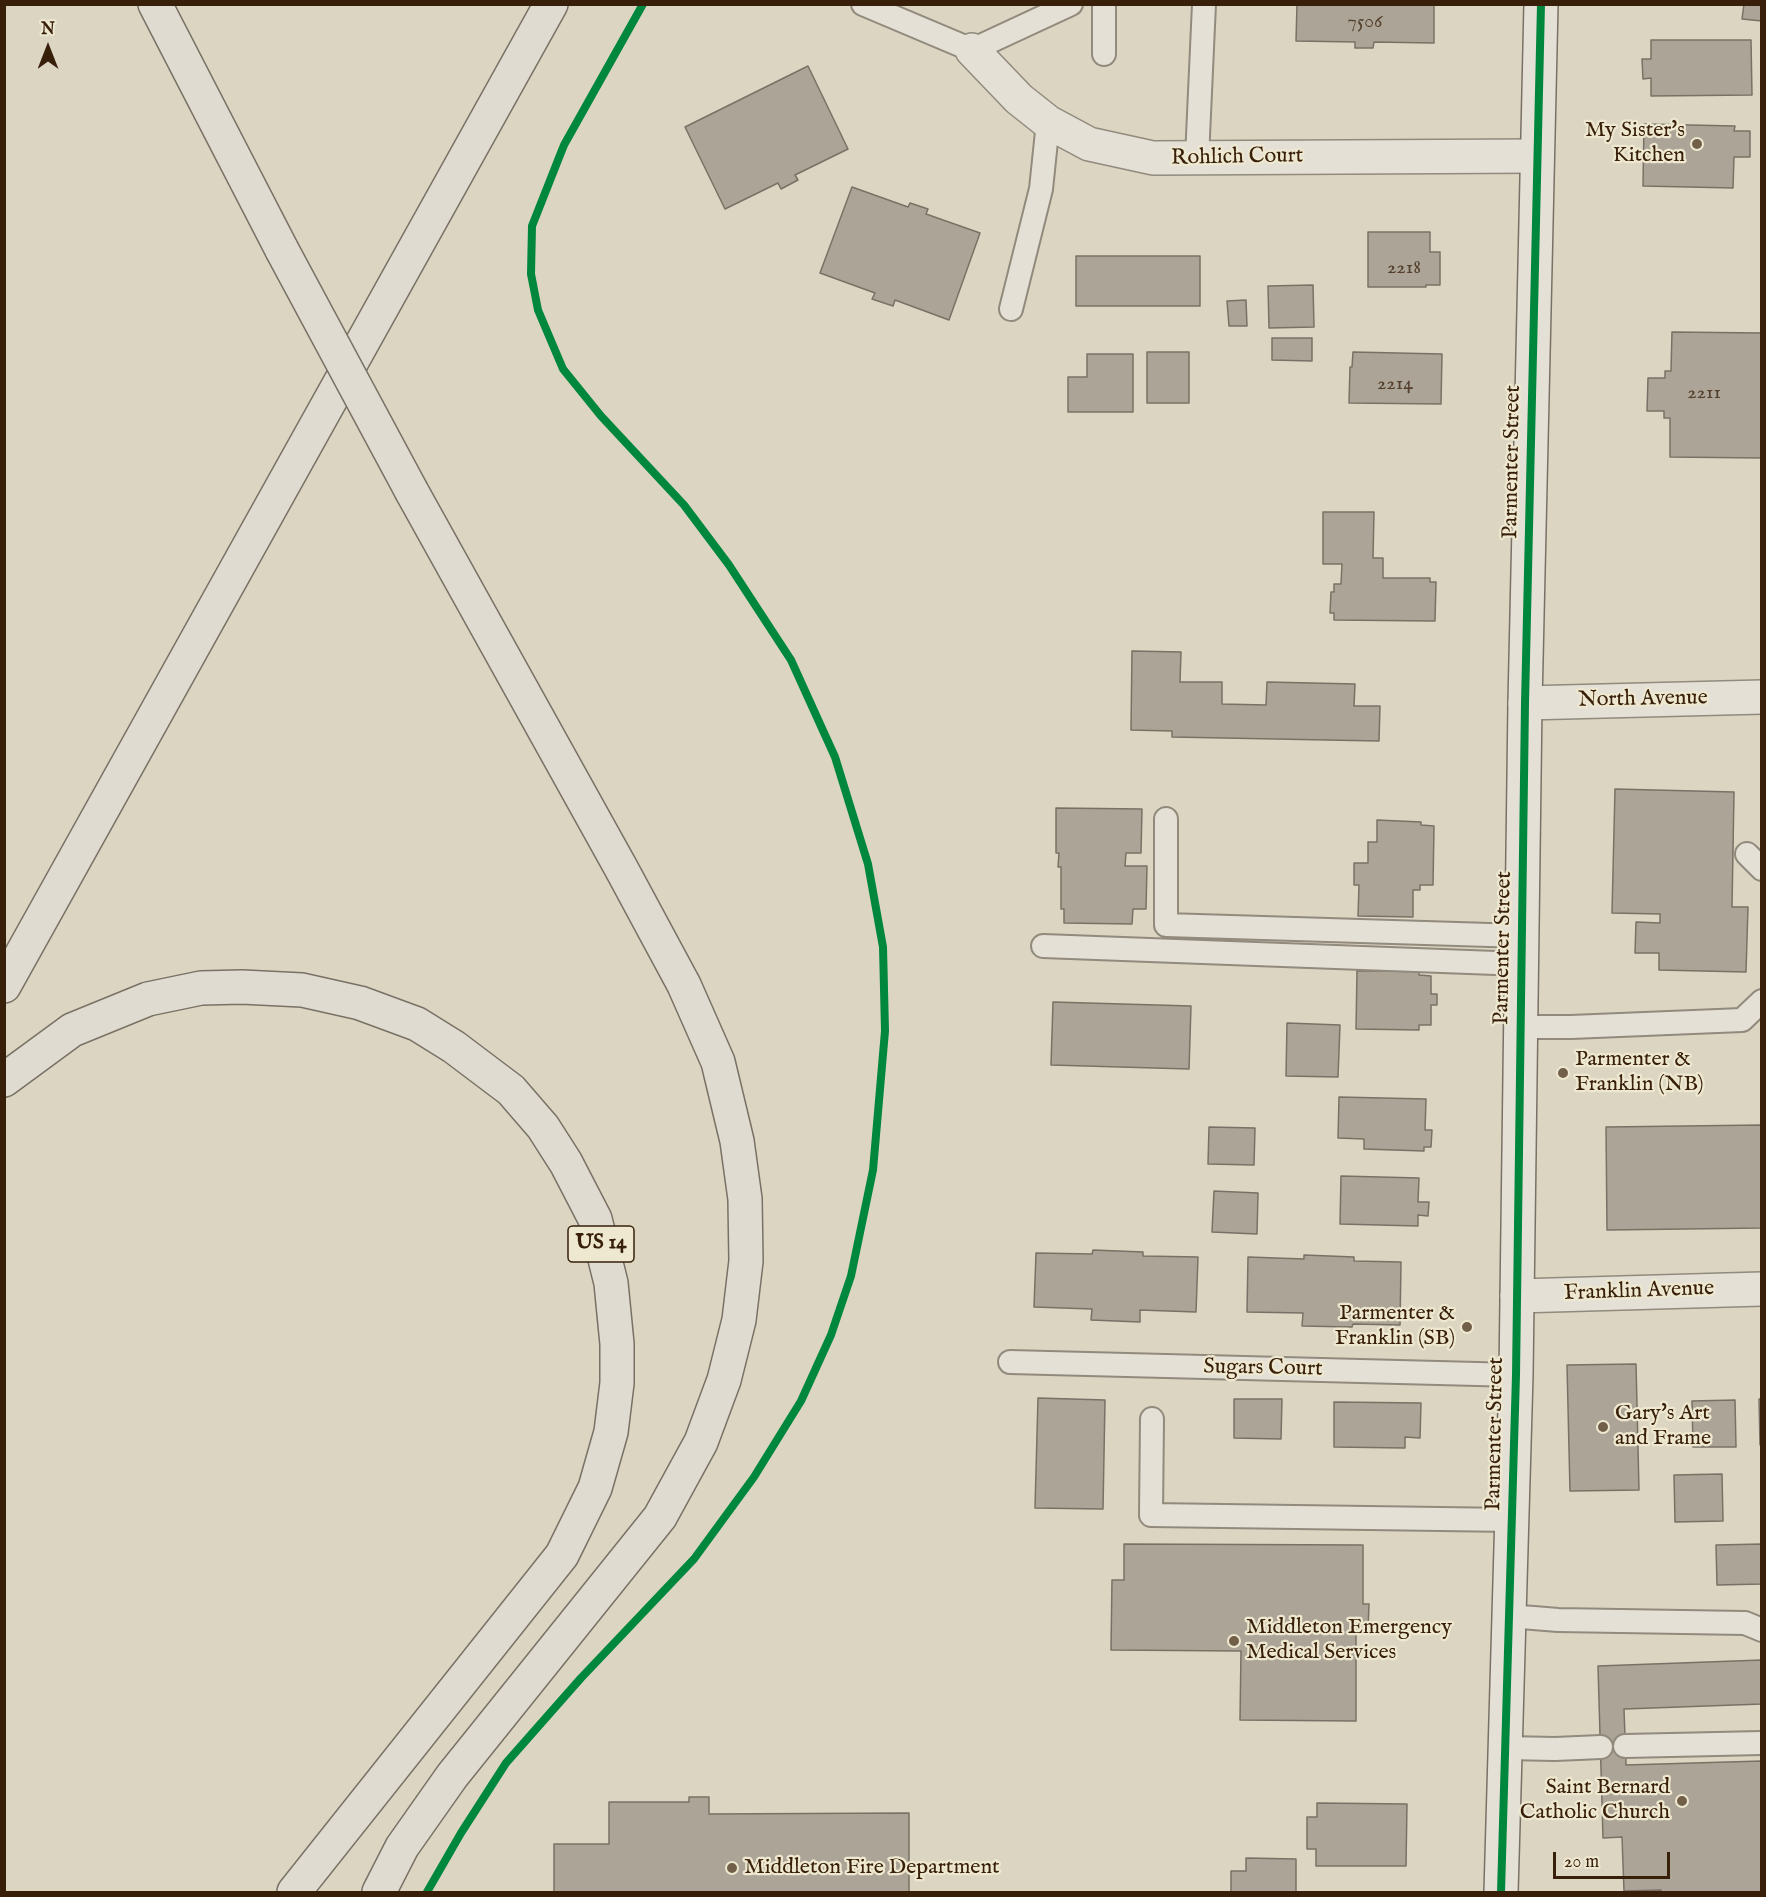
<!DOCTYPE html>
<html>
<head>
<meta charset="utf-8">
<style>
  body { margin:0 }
  #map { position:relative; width:1766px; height:1897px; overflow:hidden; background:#dcd5c2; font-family:"IM FELL English",serif }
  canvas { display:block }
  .frame { position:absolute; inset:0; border:6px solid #371f0a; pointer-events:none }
  .north { position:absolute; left:18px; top:18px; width:60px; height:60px; -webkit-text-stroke:4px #efe8d0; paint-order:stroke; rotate:0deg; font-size:16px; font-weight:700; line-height:24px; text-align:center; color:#371f0a }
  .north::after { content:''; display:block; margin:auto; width:21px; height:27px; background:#371f0a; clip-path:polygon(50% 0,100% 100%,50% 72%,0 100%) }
  .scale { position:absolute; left:1553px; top:1852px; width:117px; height:27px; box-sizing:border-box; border:3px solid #371f0a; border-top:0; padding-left:8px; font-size:18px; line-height:21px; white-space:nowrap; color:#371f0a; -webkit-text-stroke:4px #efe8d0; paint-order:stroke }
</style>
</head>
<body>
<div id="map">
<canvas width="1766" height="1897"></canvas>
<div class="frame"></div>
<div class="north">N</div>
<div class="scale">20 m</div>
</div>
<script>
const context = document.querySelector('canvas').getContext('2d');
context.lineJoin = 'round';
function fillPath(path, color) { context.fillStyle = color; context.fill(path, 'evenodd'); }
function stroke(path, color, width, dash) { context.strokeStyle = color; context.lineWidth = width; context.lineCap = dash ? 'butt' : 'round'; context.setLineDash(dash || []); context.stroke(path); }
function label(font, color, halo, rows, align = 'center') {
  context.font = font + ' "IM FELL English",serif'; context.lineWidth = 4.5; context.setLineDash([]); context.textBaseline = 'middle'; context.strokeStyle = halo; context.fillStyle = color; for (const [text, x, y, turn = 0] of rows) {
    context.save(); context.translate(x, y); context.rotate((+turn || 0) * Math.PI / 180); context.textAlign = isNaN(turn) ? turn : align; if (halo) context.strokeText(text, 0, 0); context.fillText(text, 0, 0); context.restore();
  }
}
const building = new Path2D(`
  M1297,4h137v39l-60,-1 -1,6h-18v-6l-59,-1z
  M1744,4h18v17l-20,-2z
  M1651,40h100l1,55 -101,1v-18l-8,1 -1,-20h9z
  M808,66l40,83 -53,26 3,5 -17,9 -3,-6 -53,26 -40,-82z
  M1644,124l91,2 -1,5h16v26h-16l-1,31 -90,-2z
  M852,187l56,20 2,-4 18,6 -2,5 54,19 -31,87 -54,-20 -2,6 -21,-7 3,-6 -55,-20z
  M1368,232h62v20h10v33h-14v2h-58z
  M1076,256h124v50h-124z
  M1313,285l1,42 -45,1 -1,-42z
  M1246,300l1,26h-18l-2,-25z
  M1672,332l90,1v125l-92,-1v-39h-6v-7h-17l1,-33h17v-7h6z
  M1272,338h40v23l-40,-1z
  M1147,352h42v51h-42z
  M1353,352l89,2 -1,50 -92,-1 1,-36h2z
  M1087,354h46v58h-65v-35h19z
  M1323,512h51l-1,46h10v20h47v4h6l-1,39 -101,-1v-7h-4l1,-21h3v-8h7l1,-20h-19z
  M1132,651l49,1 -1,30h42v22l44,1 1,-23 88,2 -1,22h26l-1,35 -207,-4v-6l-41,-1z
  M1615,789l119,3 -2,115h16l-2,65 -87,-2v-17h-24l1,-31 24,1v-9l-48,-1z
  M1056,808l86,1 -1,44h-15l-1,13h22l-1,43h-13l-1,15 -68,-1v-14h-3v-42h-3l1,-14h-3z
  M1377,820l44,2v3l13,1 -1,59h-13v5h-7v27l-55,-1 1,-31h-5v-22h14v-21h9z
  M1357,971h62v4l12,1v18h6v11h-6v20h-12v5l-63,-1z
  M1053,1002l138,4 -2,63 -138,-4z
  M1287,1023l53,2 -2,52 -52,-1z
  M1339,1097l87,2 -1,31h7l-1,17h-7v4l-60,-2v-10l-26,-1z
  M1762,1125v103l-155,2 -1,-103z
  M1209,1127l46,1 -1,37 -46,-1z
  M1341,1176l78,2 -1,24h11l-1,14 -10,-1v11l-78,-2z
  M1214,1191l44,2 -1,41 -45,-2z
  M1093,1250l50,2v4l55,1 -2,55 -56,-2v12l-49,-2 1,-11 -58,-2 2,-54 56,1z
  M1304,1255l50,2v4l47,1 -1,63 -47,-1 -1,3 -50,-1 1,-13 -56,-1 1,-55 56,2z
  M1636,1364l3,126 -69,1 -3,-126z
  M1038,1398l67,2 -2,109 -68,-1z
  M1234,1399h48l-1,40 -47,-1z
  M1759,1399h3v46h-2z
  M1735,1400l1,47h-43l-1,-46z
  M1334,1402l87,1 -1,35 -15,-1v11l-71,-1z
  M1722,1474l1,47 -48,1 -1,-47z
  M1124,1544l239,1v59h6l-1,27h-12v90l-116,-1 1,-69 -130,-1 1,-70h12z
  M1762,1544v40l-45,1 -1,-40z
  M1762,1660v44l-138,5 2,56 136,-4v131h-101v-2l-37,1 -2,-54 -19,1 -5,-172z
  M689,1797h20v17l200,-1v79h-355v-48h55v-42h80z
  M1317,1803l90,1 -1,62h-90v-17h-9v-32h10z
  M1246,1858l50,1v33h-65v-21h15z`);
fillPath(building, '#aca597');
stroke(building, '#797165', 1.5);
const lane = new Path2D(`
  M863,4l109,46 99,-46
  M1104,54v-50
  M1197,158l7,-154
  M1011,309l30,-120 7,-67
  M1166,819v106l356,11
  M1747,854l15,15
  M1043,946l479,18
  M1521,1027h50l171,-7 20,-19
  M1010,1362l506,13
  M1152,1419l-1,96 361,5
  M1509,1616l49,4 187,3 17,7
  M1625,1746l137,-3
  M1506,1748l49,1 46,-2`);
const street = new Path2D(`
  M972,50l47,49 29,23 41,22 64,14 384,-2
  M1525,703l237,-6
  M1517,1296l245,-7`);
const secondary = new Path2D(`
  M1501,1892l15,-517 9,-672 16,-699`);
const highway = new Path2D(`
  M155,4l127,246
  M4,986l547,-982
  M4,1080l68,-50 76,-31 53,-11 41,-1 60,3 58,13 57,21 37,23 57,43 32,37 23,36 29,56 16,64 6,61v39l-6,49 -16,56 -33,67 -268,337
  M379,1892l23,-45 50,-71 208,-259 41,-75 23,-62 15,-60 7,-59 -1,-62 -8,-58 -19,-79 -34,-77 -63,-117 -209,-376`);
stroke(lane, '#918a7d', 26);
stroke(street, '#918a7d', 36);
stroke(secondary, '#797165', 36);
stroke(highway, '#797165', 36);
stroke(lane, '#e4e0d6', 22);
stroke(street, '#e4e0d6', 33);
stroke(secondary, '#e4e0d6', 33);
stroke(highway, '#dfdbd0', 33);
const highwayBridge = new Path2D(`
  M282,250l130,242`);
stroke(highwayBridge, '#797165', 36, []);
stroke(highwayBridge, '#dfdbd0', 33);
stroke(new Path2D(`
  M427,1892l34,-59 45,-70 75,-85 113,-119 60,-82 47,-76 30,-66 20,-59 22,-106 12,-139 -2,-84 -15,-83 -33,-107 -44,-97 -62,-95 -45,-60 -83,-89 -38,-47 -25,-59 -7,-36 1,-48 32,-81 79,-141
  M1501,1892l15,-517 9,-672 16,-699`), '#00873e', 8);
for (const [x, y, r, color] of [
  [1697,144,6,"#715f4a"],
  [1563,1073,6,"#715f4a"],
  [1467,1327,6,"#715f4a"],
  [1603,1427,6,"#715f4a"],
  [1234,1641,6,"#715f4a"],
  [1682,1801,6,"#715f4a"],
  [732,1868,6,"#715f4a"]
]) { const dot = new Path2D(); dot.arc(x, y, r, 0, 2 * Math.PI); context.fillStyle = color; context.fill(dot); stroke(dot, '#efe8d0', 2); }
label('20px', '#54402d', null, [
  ["7506",1365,23],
  ["2218",1404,269],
  ["2214",1395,385],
  ["2211",1704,394]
]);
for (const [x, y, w] of [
  [601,1244,66]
]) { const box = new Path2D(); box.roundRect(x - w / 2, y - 18, w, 36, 4.5); context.fillStyle = '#efe8d0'; context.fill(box); stroke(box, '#371f0a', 1.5); }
label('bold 21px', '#371f0a', null, [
  ["US 14",601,1244]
]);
label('22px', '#371f0a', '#efe8d0', [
  ["My Sister's",1685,131,"right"],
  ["Kitchen",1685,156,"right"],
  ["Parmenter &",1575,1060],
  ["Franklin (NB)",1575,1085],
  ["Parmenter &",1455,1314,"right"],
  ["Franklin (SB)",1455,1339,"right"],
  ["Gary's Art",1615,1414],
  ["and Frame",1615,1439],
  ["Middleton Emergency",1246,1628],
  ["Medical Services",1246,1653],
  ["Saint Bernard",1670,1788,"right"],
  ["Catholic Church",1670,1813,"right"],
  ["Middleton Fire Department",744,1868]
], 'left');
label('22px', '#371f0a', '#efe8d0', [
  ["Rohlich Court",1237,158,-1],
  ["Parmenter Street",1513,462,-89],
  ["North Avenue",1643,700,-1],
  ["Parmenter Street",1504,948,-89],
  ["Franklin Avenue",1639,1292,-2],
  ["Sugars Court",1263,1369,1],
  ["Parmenter Street",1496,1434,-89]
]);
</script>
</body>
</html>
